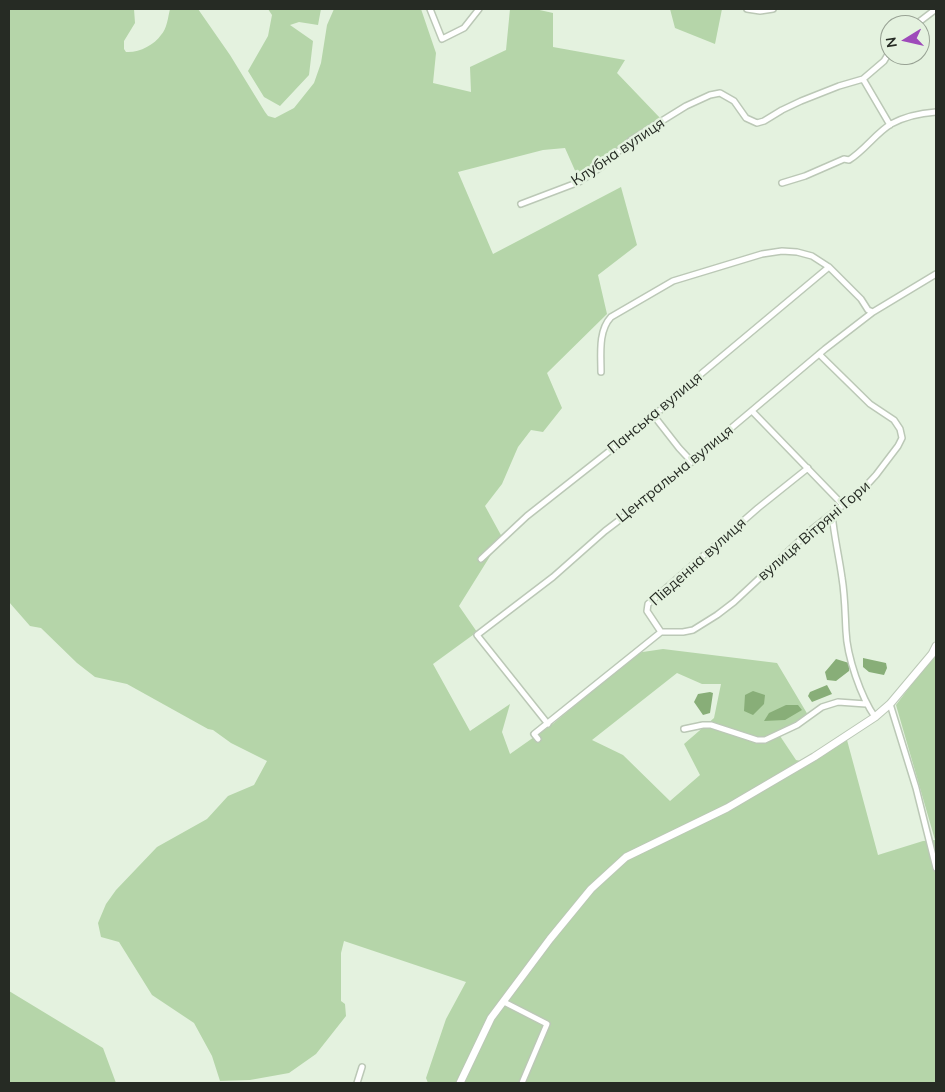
<!DOCTYPE html>
<html>
<head>
<meta charset="utf-8">
<style>
  body { margin:0 }
  #map { position:relative; width:945px; height:1092px; overflow:hidden; background:#e4f2df; font-family:Mulish,sans-serif }
  canvas { display:block }
  .frame { position:absolute; inset:0; border:10px solid #262b24; pointer-events:none }
  .north { position:absolute; left:880px; top:15px; width:50px; height:50px; box-sizing:border-box; background:#e4f2df; border:1px solid #98a294; border-radius:50%; rotate:261deg; font-size:14px; font-weight:700; line-height:20px; text-align:center; color:#262b24 }
  .north::after { content:''; display:block; margin:auto; width:18px; height:22px; background:#9e4bba; clip-path:polygon(50% 0,100% 100%,50% 72%,0 100%) }
</style>
</head>
<body>
<div id="map">
<canvas width="945" height="1092"></canvas>
<div class="frame"></div>
<div class="north">N</div>
</div>
<script>
const context = document.querySelector('canvas').getContext('2d');
context.lineJoin = 'round';
function fillPath(path, color) { context.fillStyle = color; context.fill(path, 'evenodd'); }
function stroke(path, color, width, dash) { context.strokeStyle = color; context.lineWidth = width; context.lineCap = dash ? 'butt' : 'round'; context.setLineDash(dash || []); context.stroke(path); }
function label(font, color, halo, rows, align = 'center') {
  context.font = font + ' Mulish,sans-serif'; context.lineWidth = 5; context.setLineDash([]); context.textBaseline = 'middle'; context.strokeStyle = halo; context.fillStyle = color; for (const [text, x, y, turn = 0] of rows) {
    context.save(); context.translate(x, y); context.rotate((+turn || 0) * Math.PI / 180); context.textAlign = isNaN(turn) ? turn : align; if (halo) context.strokeText(text, 0, 0); context.fillText(text, 0, 0); context.restore();
  }
}
fillPath(new Path2D(`
  M9,9h125l1,14 -11,18v8l2,3c13,1 28,-7 35,-17 6,-6 7,-18 9,-26h28l32,46 35,57 3,4 7,2 19,-10 20,-25 7,-20 6,-38 7,-16h87l15,44 -3,30 38,9 -1,-25 36,-17 4,-41h25l18,4v34l72,13 -8,13 44,46 -84,56 -12,-27 -22,2 -85,22 35,82 128,-67 16,58 -39,30 9,39 -60,59 15,35 -19,24 -12,-2 -13,17 -16,37 -17,22 17,31 -43,69 18,26 -44,32 37,67 40,-27 -8,28 8,22 44,-31 82,-70 27,-4 114,14 31,52 -28,21 16,24 10,2 41,-22 31,115 45,-14 12,-1 -39,-135 40,-53v431h-508l-2,-5 20,-59 20,-37 -122,-41 -3,12v48l4,3 1,12 -30,38 -27,19 -39,7 -30,1 -8,-25 -18,-33 -42,-28 -33,-53 -18,-5 -3,-14 8,-19 10,-14 41,-43 50,-28 21,-23 26,-11 13,-24 -36,-18 -18,-13 -5,-1 -81,-45 -32,-7 -18,-14 -36,-35 -11,-2 -21,-24zM677,673l25,11h19l-7,34 -30,26 16,31 -30,26 -47,-46 -31,-15z
  M268,9h53l-3,16 -19,-3 -9,3 23,16 -4,34 -29,31 -16,-9 -16,-26 20,-35 4,-21z
  M670,9h52l-7,35 -40,-16z
  M9,991l94,57 13,35h-107z`), '#b5d5a9');
fillPath(new Path2D(`
  M863,658l23,5 1,5 -3,7 -15,-3 -6,-5z
  M836,659l13,4v8l-13,10 -9,-1 -2,-8z
  M827,685l5,9 -20,8 -4,-6 2,-4z
  M753,691l12,4 -1,9 -11,11 -9,-4 1,-16z
  M710,692l3,1 -3,20 -7,2 -9,-13 4,-8z
  M786,705h12l4,5 -17,10 -21,1 5,-8z`), '#88ae78');
const street = new Path2D(`
  M430,9l12,30 22,-11 15,-19
  M747,9l13,2 13,-2
  M915,25l21,-16
  M863,79l27,46
  M782,183l23,-7 39,-17 5,1c16,-10 27,-27 42,-36 13,-7 31,-11 45,-12
  M521,204l58,-22 22,-15 30,-27 55,-34 24,-11 10,-2 14,8 12,17 11,5 7,-2 18,-11 19,-9 38,-15 24,-7 21,-18 6,-10
  M601,372c0,-18 -3,-41 10,-55l62,-36 89,-27 20,-3 15,1 15,4 17,11 32,32 7,11 5,2 63,-38
  M752,411l91,94
  M654,416l25,32 13,14
  M832,514c2,22 7,42 10,64 3,18 3,35 4,53 1,26 15,66 29,86
  M481,559l46,-43 127,-100 23,-22 152,-127
  M661,632h22l10,-2 24,-15 17,-13 76,-71 33,-26 10,-5 23,-25 22,-29 4,-8 -2,-9 -6,-9 -24,-16 -51,-50
  M661,632l-14,-21 1,-7 110,-96 50,-40
  M890,704l26,84 20,80
  M548,724l-71,-89 76,-58 52,-46 42,-32 178,-150 48,-37
  M684,729l19,-4h8l46,15h8l32,-15 25,-18 16,-5 28,2
  M538,739l-4,-5 127,-102
  M504,1002l43,22 -25,59
  M357,1083l5,-16`);
const secondary = new Path2D(`
  M460,1083l31,-65 59,-79 41,-50 35,-32 101,-49 87,-51 61,-40 15,-13 42,-50 4,-8`);
stroke(street, '#bbc8b6', 8);
stroke(secondary, '#bbc8b6', 9);
stroke(street, '#fff', 5);
stroke(secondary, '#fff', 7);
label('15px', '#262b24', '#e4f2df', [
  ["Клубна вулиця",618,152,-34],
  ["Панська вулиця",655,413,-40],
  ["Центральна вулиця",675,474,-39],
  ["вулиця Вітряні Гори",814,531,-41],
  ["Південна вулиця",698,562,-42]
]);
</script>
</body>
</html>
